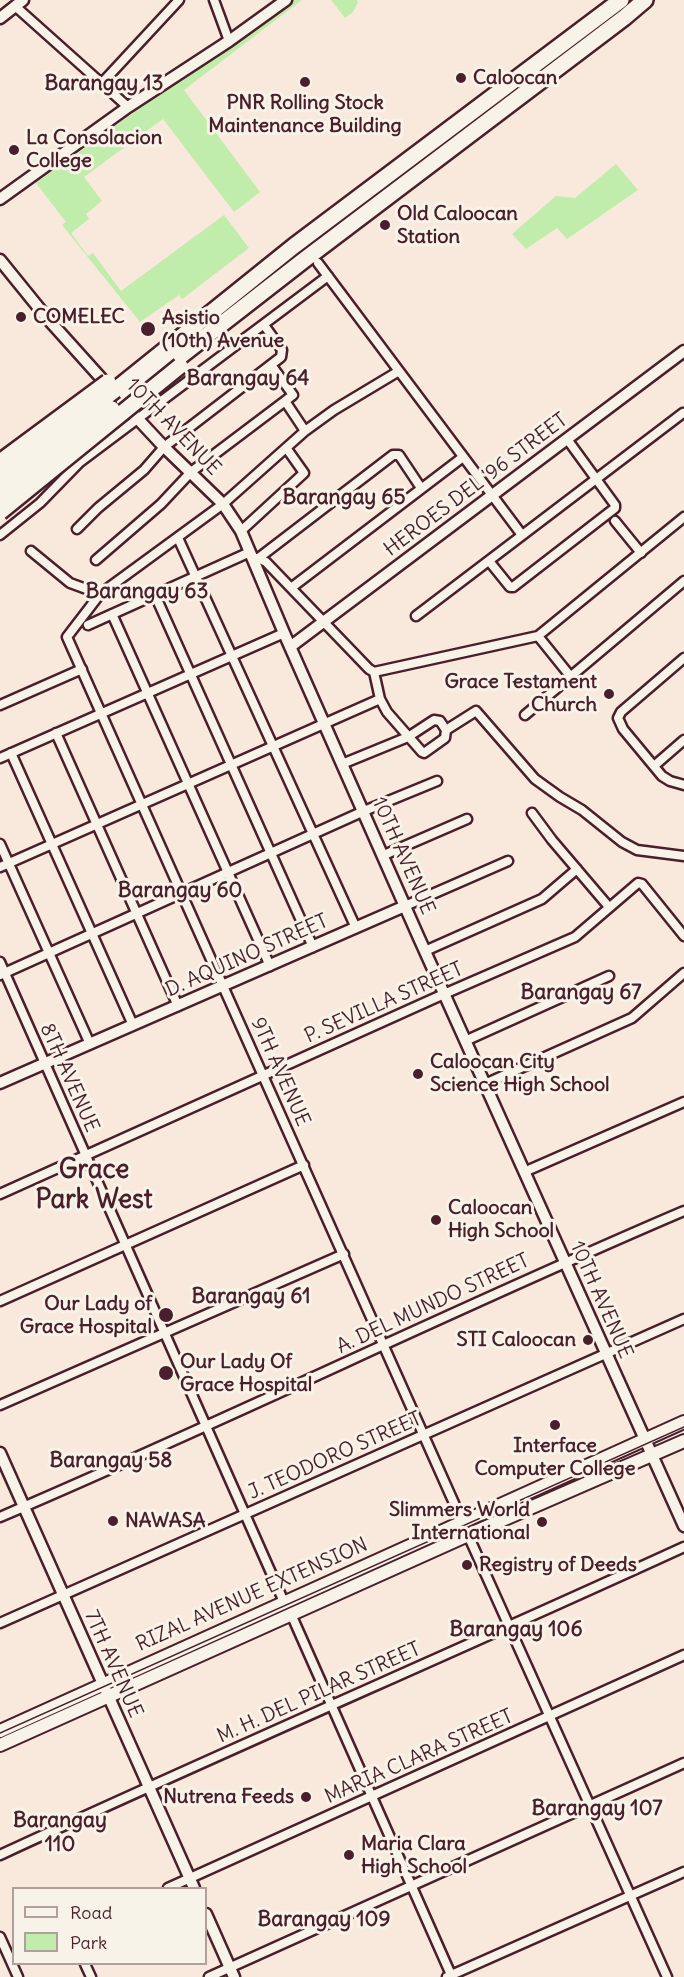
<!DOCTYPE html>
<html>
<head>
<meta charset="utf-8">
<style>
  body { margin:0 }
  #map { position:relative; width:684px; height:1977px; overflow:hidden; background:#f8e9dc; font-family:Delius,sans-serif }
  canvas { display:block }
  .legend { position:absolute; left:12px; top:1887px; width:195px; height:78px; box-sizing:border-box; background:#f7f3e8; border:2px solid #b29e9c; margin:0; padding:8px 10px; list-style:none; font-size:18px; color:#4a1f2b }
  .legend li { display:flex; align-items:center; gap:12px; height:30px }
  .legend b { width:30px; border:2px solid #b29e9c }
</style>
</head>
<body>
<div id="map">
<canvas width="684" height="1977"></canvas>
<ul class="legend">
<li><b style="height:8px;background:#f7f3e8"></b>Road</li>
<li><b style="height:16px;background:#c0edab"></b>Park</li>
</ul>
</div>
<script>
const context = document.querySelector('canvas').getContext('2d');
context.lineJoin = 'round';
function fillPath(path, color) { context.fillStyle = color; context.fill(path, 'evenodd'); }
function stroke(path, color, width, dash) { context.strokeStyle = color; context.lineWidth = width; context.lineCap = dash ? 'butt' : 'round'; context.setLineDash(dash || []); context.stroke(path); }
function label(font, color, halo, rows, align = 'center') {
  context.font = font + ' Delius,sans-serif'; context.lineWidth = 6; context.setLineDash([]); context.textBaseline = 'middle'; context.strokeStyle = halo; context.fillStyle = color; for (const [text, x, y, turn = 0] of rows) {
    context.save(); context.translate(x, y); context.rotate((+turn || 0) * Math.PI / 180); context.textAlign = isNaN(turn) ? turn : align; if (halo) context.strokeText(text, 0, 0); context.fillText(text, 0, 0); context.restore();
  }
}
fillPath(new Path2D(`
  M290,0h12l-118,90 76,102 -26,20 -71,-93 -79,58 18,24 -16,13 3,5 -18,14 17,23 5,-3 28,38 103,-76 25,33 -67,51 -3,-4 -39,27 -78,-97 4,-3 -30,-39z
  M331,0h26l1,2 -5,10 -8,6z
  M616,164l22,26 -71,49 -10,-11 -31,21 -14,-15 44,-38 19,2z`), '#c0edab');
const street = new Path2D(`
  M214,0l15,41
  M15,6l113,101
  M102,83l77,-83
  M318,263l204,272
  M399,371l-65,39 -29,21 -82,73 -123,90 -33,43 395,884
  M285,401l20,30
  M615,521l26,32
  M77,529l21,-21 46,-38 20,-23 117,-90 1,-7 -18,-25
  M241,531l63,-58 -17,-24
  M0,535l40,-32 40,-41 248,-186
  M178,538l178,390
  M31,551l39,32 30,11
  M258,558l8,4 103,107 5,3 6,27 7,13 35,40 2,1 21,-15 1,-8
  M96,560l65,-56 30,-32 102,-77 -21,-29
  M256,560l137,-105h6l22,33
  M489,561l21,26h3l102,-79v-3l-48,-66
  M291,588l172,-131
  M155,595l158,352
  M112,614l158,352
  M416,616l267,-203
  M88,625l162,-73
  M538,636l33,41
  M684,658l-63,54 -3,6 5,11 39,47 8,5 14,4
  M374,672l164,-36 146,-119
  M0,705l82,-36
  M525,715l159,-134
  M446,730l30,-19 59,68 25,18 22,13 40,32 15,8 47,6
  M56,733l122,273
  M11,753l122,272
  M0,758l284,-125
  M342,764l66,-27 26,-17 6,1 6,9
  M654,766l30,-26
  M532,813l20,27 57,67
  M0,844l90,200
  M384,855l83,-36
  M0,867l380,-168
  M405,906l103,-45
  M425,951l117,-52 35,-30
  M0,962l284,640
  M0,975l364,-164 73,-30
  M465,1041l144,-65
  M485,1084l147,-66 52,-45
  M524,1172l160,-70
  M0,1194l444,-200 131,-57 63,-54 4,1 42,52
  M0,1301l304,-136
  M0,1405l344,-151
  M0,1517c230,-98 454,-208 684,-306
  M468,1535l199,442
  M291,1614l161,363
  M0,1623l684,-304
  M0,1855c227,-105 457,-204 684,-308
  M168,1888l516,-233
  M0,1937l18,40
  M85,1964l6,13
  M209,1977l475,-214
  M447,1977l237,-105`);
const secondary = new Path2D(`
  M0,18l23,-18
  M0,199l128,-92 101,-66 57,-41
  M0,260l47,58 62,69
  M123,403l41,44 59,57 18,27 43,102 135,305 265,588
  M290,647l394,-296
  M0,1083l405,-177
  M0,1453l194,435
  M206,1914l28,63`);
const primary = new Path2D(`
  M0,1731l684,-309
  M0,1745l468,-210 216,-94`);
const highway = new Path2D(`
  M115,390l179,-144 327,-246
  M124,400l180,-140 321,-243 20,-17`);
stroke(street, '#4a1f2b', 13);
stroke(secondary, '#4a1f2b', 15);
stroke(primary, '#4a1f2b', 16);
stroke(highway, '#4a1f2b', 20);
stroke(street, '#f7f3e8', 8);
stroke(secondary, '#f7f3e8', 10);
stroke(primary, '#f7f3e8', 12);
stroke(highway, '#f7f3e8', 15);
stroke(new Path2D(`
  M0,1733l684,-306`), '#4a1f2b', 1.5);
const highwayBridge = new Path2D(`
  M0,462l108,-80
  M0,478l115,-88
  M0,495l112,-86
  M0,512l180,-146`);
stroke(highwayBridge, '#4a1f2b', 20, []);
stroke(highwayBridge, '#f7f3e8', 15);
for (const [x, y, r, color] of [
  [461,78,6,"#4a1f2b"],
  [305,82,6,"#4a1f2b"],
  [14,150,6,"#4a1f2b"],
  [385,225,6,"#4a1f2b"],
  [21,317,6,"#4a1f2b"],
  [148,329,8,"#4a1f2b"],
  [609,694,6,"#4a1f2b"],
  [418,1074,6,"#4a1f2b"],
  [436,1220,6,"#4a1f2b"],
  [166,1315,8,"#4a1f2b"],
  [588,1340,6,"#4a1f2b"],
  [166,1373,8,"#4a1f2b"],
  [555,1425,6,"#4a1f2b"],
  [113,1521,6,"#4a1f2b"],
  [542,1522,6,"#4a1f2b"],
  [467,1565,6,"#4a1f2b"],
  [306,1797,6,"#4a1f2b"],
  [349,1855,6,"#4a1f2b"]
]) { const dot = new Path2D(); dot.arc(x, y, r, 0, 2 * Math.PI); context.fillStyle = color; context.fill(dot); stroke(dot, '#f7f3e8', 2); }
label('bold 20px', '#4a1f2b', '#f7f3e8', [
  ["Caloocan",473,78],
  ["PNR Rolling Stock",305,103,"center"],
  ["Maintenance Building",305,126,"center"],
  ["La Consolacion",26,138],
  ["College",26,161],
  ["Old Caloocan",397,214],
  ["Station",397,237],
  ["COMELEC",33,317],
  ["Asistio",162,318],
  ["(10th) Avenue",162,341],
  ["Grace Testament",597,682,"right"],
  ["Church",597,705,"right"],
  ["Caloocan City",430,1062],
  ["Science High School",430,1085],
  ["Caloocan",448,1208],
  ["High School",448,1231],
  ["Our Lady of",152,1304,"right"],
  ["Grace Hospital",152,1327,"right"],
  ["STI Caloocan",576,1340,"right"],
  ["Our Lady Of",180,1362],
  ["Grace Hospital",180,1385],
  ["Interface",555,1446,"center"],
  ["Computer College",555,1469,"center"],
  ["Slimmers World",530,1510,"right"],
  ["International",530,1533,"right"],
  ["NAWASA",125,1521],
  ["Registry of Deeds",479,1565],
  ["Nutrena Feeds",294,1797,"right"],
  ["Maria Clara",361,1844],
  ["High School",361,1867]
], 'left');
label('20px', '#4a1f2b', '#f7f3e8', [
  ["10TH AVENUE",173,427,46],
  ["HEROES DEL '96 STREET",476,485,-37],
  ["10TH AVENUE",403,856,66],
  ["D. AQUINO STREET",247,956,-24],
  ["P. SEVILLA STREET",384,1003,-24],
  ["9TH AVENUE",280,1072,66],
  ["8TH AVENUE",69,1078,66],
  ["10TH AVENUE",601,1300,66],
  ["A. DEL MUNDO STREET",433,1304,-25],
  ["J. TEODORO STREET",335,1456,-24],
  ["RIZAL AVENUE EXTENSION",252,1595,-24],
  ["7TH AVENUE",113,1664,66],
  ["M. H. DEL PILAR STREET",319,1693,-24],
  ["MARIA CLARA STREET",419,1757,-24]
]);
label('bold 21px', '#4a1f2b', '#f7f3e8', [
  ["Barangay 13",104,84],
  ["Barangay 64",248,379],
  ["Barangay 65",344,498],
  ["Barangay 63",147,592],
  ["Barangay 60",180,891],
  ["Barangay 67",581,993],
  ["Barangay 61",251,1297],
  ["Barangay 58",111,1461],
  ["Barangay 106",516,1630],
  ["Barangay 107",597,1809],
  ["Barangay",60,1821],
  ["110",60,1845],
  ["Barangay 109",324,1920]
]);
label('bold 26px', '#4a1f2b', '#f7f3e8', [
  ["Grace",94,1171],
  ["Park West",94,1201]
]);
</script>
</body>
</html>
